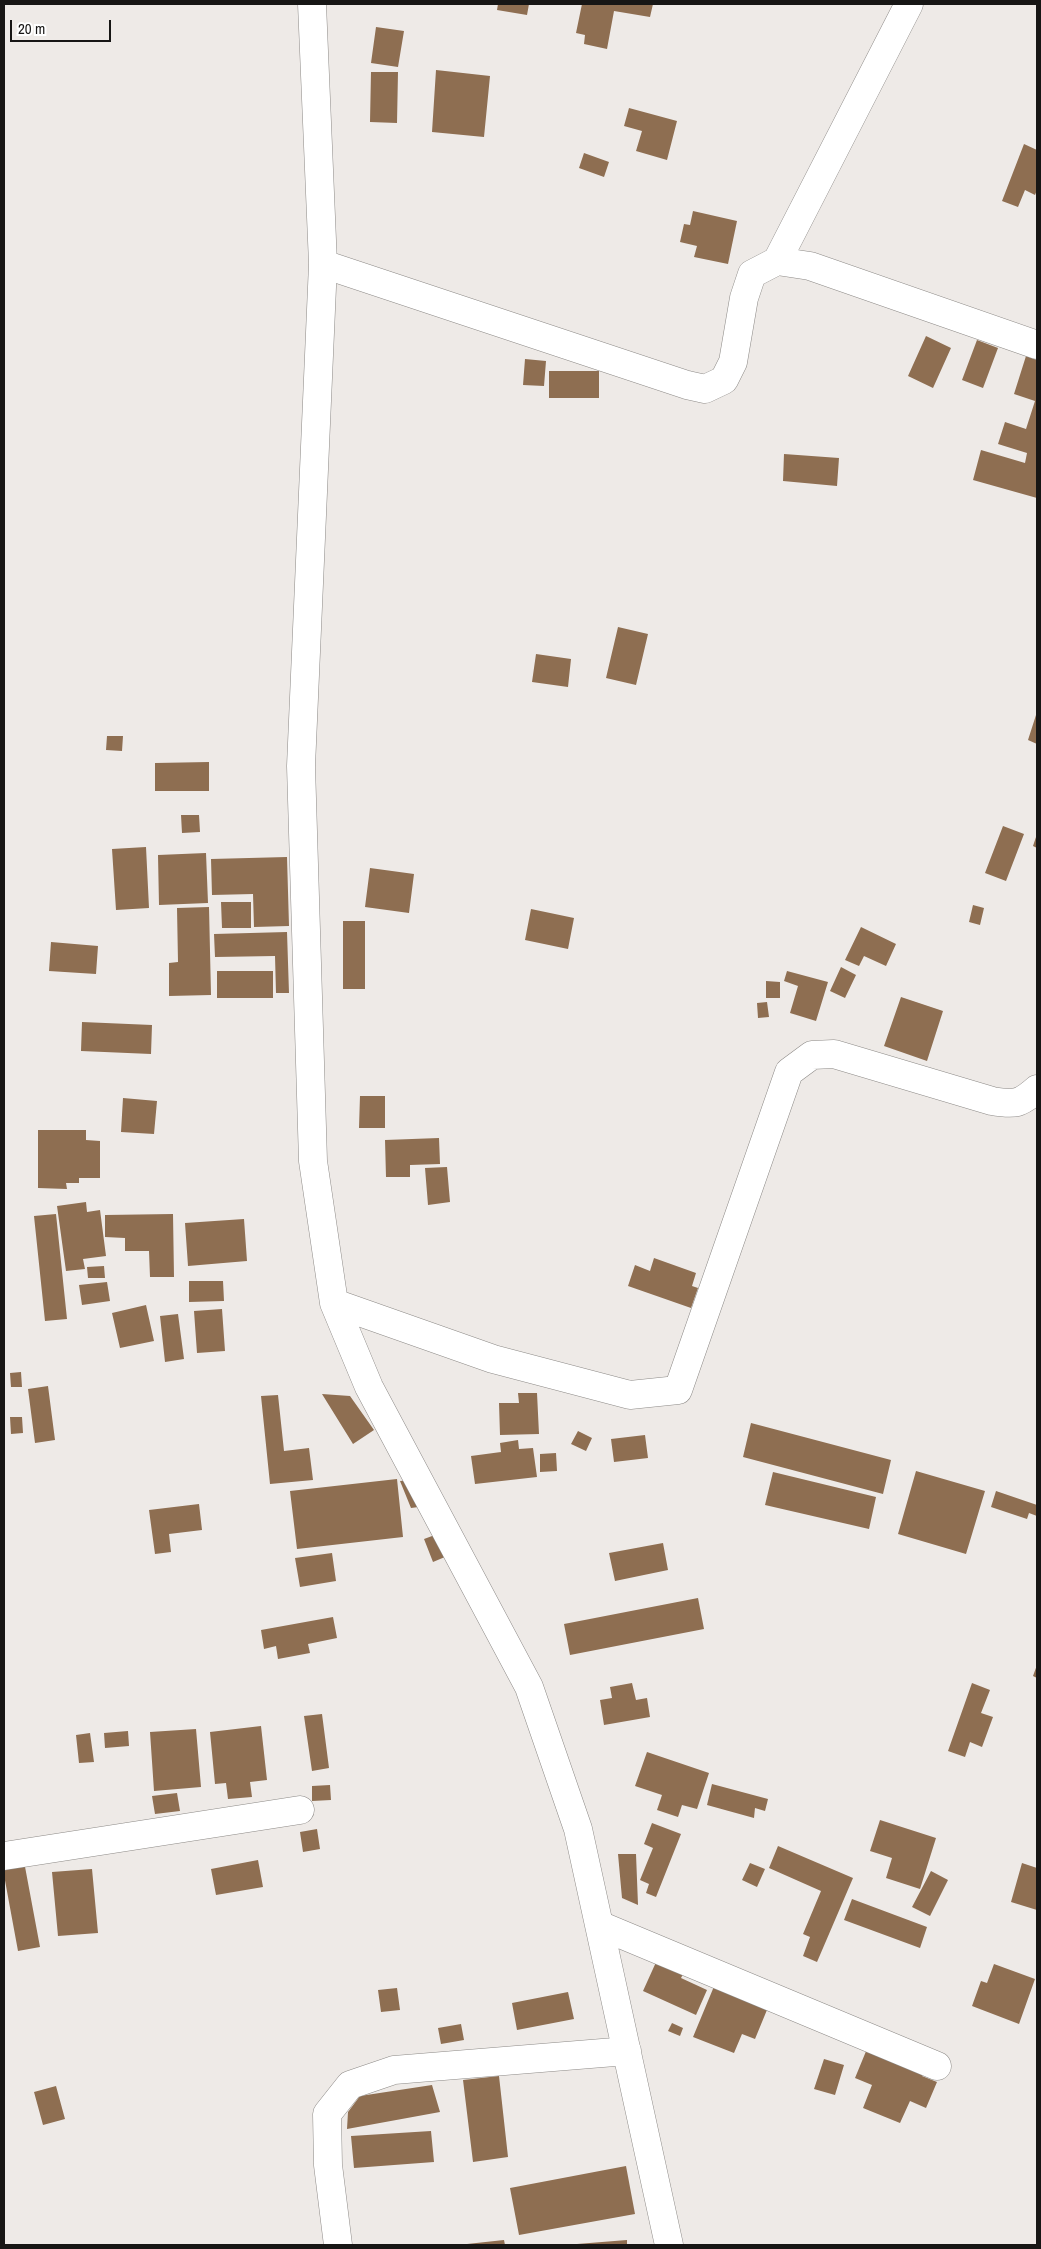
<!DOCTYPE html>
<html>
<head>
<meta charset="utf-8">
<style>
  body { margin:0 }
  #map { position:relative; width:1041px; height:2249px; overflow:hidden; background:#eeeae7; font-family:"Archivo Narrow",sans-serif }
  canvas { display:block }
  .frame { position:absolute; inset:0; border:5px solid #171615; pointer-events:none }
  .scale { position:absolute; left:10px; top:20px; width:101px; height:22px; box-sizing:border-box; border:2px solid #171615; border-top:0; padding-left:6px; font-size:15px; line-height:18px; white-space:nowrap; color:#171615; -webkit-text-stroke:4px #fff; paint-order:stroke }
</style>
</head>
<body>
<div id="map">
<canvas width="1041" height="2249"></canvas>
<div class="frame"></div>
<div class="scale">20 m</div>
</div>
<script>
const context = document.querySelector('canvas').getContext('2d');
context.lineJoin = 'round';
function fillPath(path, color) { context.fillStyle = color; context.fill(path, 'evenodd'); }
function stroke(path, color, width, dash) { context.strokeStyle = color; context.lineWidth = width; context.lineCap = dash ? 'butt' : 'round'; context.setLineDash(dash || []); context.stroke(path); }
fillPath(new Path2D(`
  M498,4h31l-2,11 -30,-5z
  M582,4h71l-3,13 -36,-6 -7,38 -23,-5 1,-9 -9,-2z
  M376,27l28,4 -6,36 -27,-4z
  M436,70l54,6 -6,61 -52,-5z
  M371,72h27l-1,51 -27,-1z
  M629,108l48,13 -10,39 -31,-9 6,-20 -18,-5z
  M1024,144l13,6v40l-2,5 -10,-5 -7,17 -16,-6z
  M584,153l25,9 -5,15 -25,-9z
  M693,211l44,10 -9,43 -34,-7 3,-11 -17,-4 4,-18 6,1z
  M926,336l25,12 -18,40 -25,-12z
  M977,340l21,8 -15,40 -21,-8z
  M1026,356l11,4v138l-64,-18 8,-30 44,13 2,-10 -29,-9 7,-22 21,7 9,-28 -21,-7z
  M525,359l21,2 -2,25 -21,-1z
  M549,371h50v27h-50z
  M784,454l55,4 -2,28 -54,-5z
  M618,627l30,7 -12,51 -30,-7z
  M536,654l35,5 -3,28 -36,-5z
  M1036,715h1v29l-9,-4z
  M107,736h16l-1,15 -16,-1z
  M209,762v29h-54v-28z
  M181,815h18l1,17 -18,1z
  M1003,826l21,8 -18,47 -21,-8z
  M1037,834v14l-4,-2z
  M146,847l3,61 -33,2 -4,-61z
  M206,853l2,50 -49,2 -1,-50z
  M287,857l2,69 -35,1 -1,-33 -41,1 -1,-36z
  M370,868l44,6 -5,39 -44,-6z
  M221,902h30v26h-29z
  M973,905l11,3 -4,17 -11,-3z
  M209,907l2,88 -42,1v-33l9,-1 -1,-54z
  M531,909l43,9 -6,31 -43,-9z
  M343,921h22v68h-22z
  M861,927l35,17 -10,22 -22,-10 -5,10 -14,-6z
  M287,932l2,61h-13l-1,-37 -60,1 -1,-23z
  M51,942l47,4 -2,28 -47,-3z
  M841,967l15,8 -11,23 -15,-7z
  M217,971h56v27h-56z
  M787,971l41,11 -12,39 -26,-8 8,-27 -14,-5z
  M766,981l14,1v16h-14z
  M901,997l42,14 -16,50 -43,-15z
  M767,1002l2,15 -11,1 -1,-15z
  M82,1022l70,3 -1,29 -70,-3z
  M360,1096h25v32h-26z
  M123,1098l34,3 -3,33 -33,-2z
  M38,1130h48v10l14,1v37h-21v5h-13l1,6 -29,-1z
  M439,1138l1,26 -30,1v12h-24l-1,-37z
  M447,1167l3,35 -22,3 -3,-37z
  M86,1202l1,10 13,-2 6,46 -23,3 2,10 -19,2 -9,-65z
  M56,1214l11,105 -22,2 -11,-105z
  M173,1214l1,63h-24l-1,-26h-24v-13l-20,-1v-22z
  M244,1219l3,42 -59,5 -3,-43z
  M654,1258l42,15 -4,13 6,2 -7,20 -63,-22 7,-21 15,6z
  M104,1266l1,12h-17l-1,-11z
  M189,1281h34l1,20 -35,1z
  M107,1282l3,19 -28,4 -3,-20z
  M146,1305l8,36 -34,7 -8,-35z
  M222,1309l3,42 -28,2 -3,-42z
  M178,1314l6,45 -19,3 -5,-46z
  M21,1372l1,15h-11l-1,-14z
  M48,1386l7,54 -20,3 -7,-54z
  M518,1393h19l2,41 -39,1 -1,-32h20z
  M322,1394l28,2 24,34 -21,14z
  M278,1395l6,56 25,-3 4,32 -43,4 -9,-88z
  M10,1417h12l1,16 -12,1z
  M751,1423l140,37 -8,34 -140,-37z
  M578,1431l14,7 -6,13 -15,-7z
  M645,1435l3,23 -34,4 -3,-23z
  M518,1440l1,9 14,-1 4,29 -62,7 -4,-28 30,-4 -1,-9z
  M556,1453l1,18 -17,1v-18z
  M916,1471l69,20 -19,63 -68,-20z
  M773,1472l103,25 -7,32 -104,-24z
  M397,1479l6,58 -106,12 -7,-58z
  M414,1480l12,26 -15,2 -11,-27z
  M996,1491l41,14v11l-8,-3 -2,6 -36,-12z
  M199,1504l3,26 -33,4 2,18 -16,2 -6,-44z
  M443,1532l9,22 -19,8 -9,-23z
  M663,1543l5,27 -53,11 -6,-28z
  M332,1553l4,28 -36,6 -5,-29z
  M698,1598l6,31 -134,26 -6,-31z
  M333,1617l4,21 -29,6 2,9 -32,6 -2,-13 -12,3 -3,-19z
  M1037,1665v13l-4,-2z
  M632,1683l4,17 11,-2 3,19 -46,8 -4,-25 12,-2 -2,-11z
  M972,1683l18,7 -9,23 12,4 -11,30 -12,-5 -5,15 -17,-6z
  M322,1714l7,54 -17,3 -8,-55z
  M261,1726l6,54 -17,2 2,15 -24,2 -2,-16 -11,1 -5,-52z
  M196,1729l5,58 -47,4 -4,-59z
  M128,1731l1,15 -24,2 -1,-15z
  M90,1733l4,29 -15,1 -3,-28z
  M647,1752l62,21 -12,36 -15,-4 -4,12 -21,-7 5,-15 -27,-9z
  M712,1784l56,15 -3,12 -10,-3 -1,10 -47,-13z
  M330,1785l1,15 -19,1v-15z
  M177,1793l3,18 -25,3 -3,-18z
  M880,1820l56,18 -16,51 -34,-11 6,-20 -22,-7z
  M652,1823l29,11 -25,63 -10,-4 3,-9 -9,-4 13,-32 -9,-4z
  M317,1829l3,20 -17,3 -3,-20z
  M778,1846l75,32 -36,84 -14,-6 7,-19 -7,-3 18,-43 -52,-23z
  M618,1854h18l2,51 -16,-7z
  M23,1856l17,91 -22,4 -14,-76v-15z
  M258,1860l5,27 -47,8 -5,-26z
  M750,1863l15,6 -8,18 -15,-7z
  M1022,1863l15,5v42l-26,-8z
  M92,1869l6,64 -40,3 -6,-64z
  M931,1871l17,9 -18,36 -18,-9z
  M852,1899l75,28 -7,21 -76,-28z
  M657,1960l27,12 -3,6 26,12 -11,25 -53,-24z
  M994,1964l41,15 -16,45 -47,-18 9,-25 6,2z
  M715,1984l54,21 -14,34 -13,-5 -8,19 -41,-16z
  M397,1988l3,22 -19,2 -3,-22z
  M568,1992l6,27 -57,11 -5,-27z
  M672,2023l11,5 -3,8 -12,-5z
  M461,2024l3,16 -23,4 -3,-16z
  M869,2044l56,24 -3,8 15,6 -11,26 -16,-7 -10,22 -37,-15 9,-23 -17,-7z
  M824,2059l20,6 -9,30 -21,-6z
  M499,2076l9,81 -35,5 -10,-82z
  M432,2085l8,27 -93,17 1,-17 12,-16z
  M56,2086l9,33 -22,6 -9,-33z
  M431,2131l3,31 -80,6 -3,-32z
  M626,2166l9,48 -116,21 -9,-47z
  M504,2240l1,5h-38v-1z
  M627,2240v5h-50v-1z`), '#8e6e51');
const minor = new Path2D(`
  M312,4l11,260 -22,502 12,395 21,142 35,84 160,300 49,142 91,416
  M777,261l132,-257
  M323,264l364,121 18,4 19,-9 9,-18 11,-64 8,-24 25,-13 33,5 227,79
  M334,1303l159,56 137,36 48,-5 111,-318 23,-17 22,-1 158,47c23,4 28,3 45,-12
  M4,1856l296,-46
  M599,1925l338,141
  M338,2245l-10,-80 -1,-51 23,-29 44,-15 233,-19`);
stroke(minor, '#8d8a87', 29);
stroke(minor, '#fff', 28);
</script>
</body>
</html>
